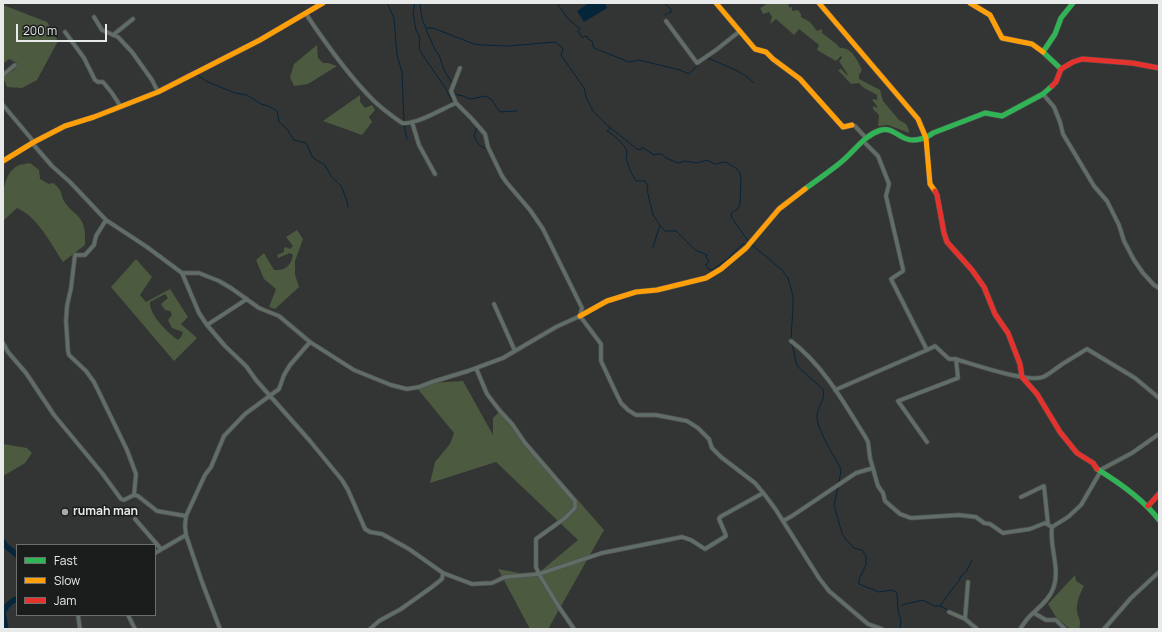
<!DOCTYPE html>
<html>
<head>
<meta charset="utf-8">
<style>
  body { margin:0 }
  #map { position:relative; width:1162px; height:632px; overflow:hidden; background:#333434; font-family:Manrope,sans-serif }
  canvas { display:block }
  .frame { position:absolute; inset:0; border:4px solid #e8eaea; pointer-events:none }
  .legend { position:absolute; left:16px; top:544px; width:140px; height:72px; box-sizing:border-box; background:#1b1d1c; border:1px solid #6d6f6e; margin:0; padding:5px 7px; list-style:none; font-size:12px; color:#e8eaea }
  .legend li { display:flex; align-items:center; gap:8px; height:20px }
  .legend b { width:20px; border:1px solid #6d6f6e }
  .scale { position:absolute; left:16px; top:24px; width:91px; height:18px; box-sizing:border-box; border:2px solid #e8eaea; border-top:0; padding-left:5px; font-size:12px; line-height:14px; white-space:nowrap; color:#e8eaea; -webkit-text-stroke:3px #1b1d1c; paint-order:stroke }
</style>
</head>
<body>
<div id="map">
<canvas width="1162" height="632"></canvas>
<div class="frame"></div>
<ul class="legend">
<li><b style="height:5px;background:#30b455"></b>Fast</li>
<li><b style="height:5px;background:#ff9f0a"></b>Slow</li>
<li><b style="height:5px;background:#e5322d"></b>Jam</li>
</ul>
<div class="scale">200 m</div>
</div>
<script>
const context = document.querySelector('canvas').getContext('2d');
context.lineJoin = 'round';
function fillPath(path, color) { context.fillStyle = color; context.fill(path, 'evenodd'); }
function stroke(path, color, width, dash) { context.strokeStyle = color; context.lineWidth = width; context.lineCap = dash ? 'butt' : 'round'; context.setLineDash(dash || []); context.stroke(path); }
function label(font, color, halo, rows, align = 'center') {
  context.font = font + ' Manrope,sans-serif'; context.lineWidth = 3; context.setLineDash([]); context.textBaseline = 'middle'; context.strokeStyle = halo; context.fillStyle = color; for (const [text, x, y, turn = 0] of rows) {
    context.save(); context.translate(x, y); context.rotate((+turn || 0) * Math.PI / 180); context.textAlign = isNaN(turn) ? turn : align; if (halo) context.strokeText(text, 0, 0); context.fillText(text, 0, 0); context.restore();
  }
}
fillPath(new Path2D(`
  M768,3h21l-1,2 2,3 2,-1v4l6,-1 3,4v3l9,5 7,9 5,-2v4c6,5 13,9 18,15 12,-1 17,12 22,22l-3,5v4l21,11 3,11 16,19 7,4 3,6v3l-21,-8 -10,1 1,-11 -6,-6v-3l4,2v-2l-5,-6 2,-1 3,1v-5l-13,-7 -5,-5 -8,1 -13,-14 3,-1 6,6h1l-9,-14 3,-3 -1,-2 -5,5 -19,-11 2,-5 -20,-16 -5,6 -18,-16 -6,5 2,-7 -3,-5 -6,2 -3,-6z
  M3,5l44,17 11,19 -21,39 -15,8 -15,-1 -4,-10 12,-8 2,-6 -8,-4 -6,5z
  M317,45l1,13 5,5h5l9,3 -29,18 -14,2 -4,-9 4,-13z
  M360,95v7l5,6 7,-3 3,5 -6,7 3,5 -10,13 -39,-14z
  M30,163l9,7 1,9 9,5 4,-1c11,9 6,8 11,18 4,8 13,12 17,19 5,8 4,17 4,25l-22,17c-12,-18 -25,-45 -46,-54l-14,13c0,-18 -3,-44 14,-55 4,-2 9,-2 13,-3z
  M297,230l6,9 -8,22v14l4,12 -24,22 -6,-2 7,-18 -12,-10 -8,-19 8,-7 10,17c12,1 17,-5 19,-15l-3,-2 -12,5 -1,-3 7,-3v-4l2,-1 4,2 3,-3 -7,-9z
  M136,259l16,18 -12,18 6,7 24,-13 18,28 -7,7 16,14 -23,23 -63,-74zM165,294l3,4 -7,6 4,6 5,1 2,4 -4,5 4,8 11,4 -2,5 -3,3c-10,-7 -29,-25 -28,-38z
  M463,381l30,54v-17l7,-7 104,119 -56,99h-18l-32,-60 37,7 43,-36 -82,-78 -66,21 5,-21 15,-18 4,-11 -37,-45 12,-5z
  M3,444l24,4 5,5 -7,10 -20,12 -2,-1z
  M1075,575l1,6 8,5c-4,7 -8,17 -7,25 1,8 5,9 2,18h-9l-14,-12 -8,-13z`), '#4c5a40');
fillPath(new Path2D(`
  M589,3h16l2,5 -23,14 -7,-11z`), '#05253b');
stroke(new Path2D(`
  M387,3l7,15 3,37 5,17 2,50
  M415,3l-2,10 3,17 4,8 -1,6 1,7 26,38 7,14
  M420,3l2,16 4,9h7l41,16 8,1 26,1 47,-4 8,6 -2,7 23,33 2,9 7,14 14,14 30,24 4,1 1,-3 12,8 3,-1h5l4,4 12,5 7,-2 12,2 10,-3 8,4 11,-2 11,7 3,4 1,8 -1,23 -2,5 -7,4 1,5 16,23
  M557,3l11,16 12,10 -2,2 4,6 5,-1 1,3 4,2 2,7 35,14 10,-2 41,10 9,4 12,-12
  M664,3l7,6v3l-6,3
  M426,29l9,21 4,5 5,15 8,13v2
  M704,60l4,-2c15,7 35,13 46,25
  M195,70l37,-18
  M197,75l11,7 27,11 12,2 14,9 7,2 9,5 2,11 8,7 7,11 12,3 7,15 12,7 6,11 10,10 5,12 2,9
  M454,94l9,2 7,3 16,-3 5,3 9,13 17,-1
  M452,106h4l15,14
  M414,124l38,-17
  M404,125l3,14
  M405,126l5,-1
  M477,127l-3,9 5,9 7,4
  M611,128l-4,3c7,4 18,13 20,21 0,2 -1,4 -1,6 2,8 6,17 10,23h9l3,5 -1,4 6,25 7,10 -7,22
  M661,226l4,5h11l19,19 12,5 -1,2 3,4 -3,4 2,4 4,1 17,-12 3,-4 11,-10h4
  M752,245l29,24 7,9 5,18v10l-2,34
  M792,344l5,22 26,23c3,10 -5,16 -6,27 -1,11 17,41 23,51l1,4 -2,11
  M838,487l-4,18 8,28 3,5 9,10 8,2 4,6v9l-7,14v5l20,8 13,-2 5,3 1,17 3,11 -1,8
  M902,605l21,-5 11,6h6l10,-14 10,-13v-2l6,-5 6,-12
  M940,606l8,4`), '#05253b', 1);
stroke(new Path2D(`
  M3,542l3,4 11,9
  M6,629l-3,-17c4,-6 7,-11 14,-13`), '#05253b', 5.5);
const street = new Path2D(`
  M306,14c20,30 42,61 67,86 9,9 19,16 29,23 14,2 40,-14 54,-20l16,16 13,15 3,13 14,29 5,7 23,27 13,19 39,79 -2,8 21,28v17l15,32 5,10 7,7 8,5h20l31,6 11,7 11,11 3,9 9,9 34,26 10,12 11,15 43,68 10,13 39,33 14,5
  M94,17l8,13 16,7 14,15 20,28 6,12
  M666,21l31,42 19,-13 24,-19
  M65,32l19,26 11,22 3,2h5l9,11 9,14
  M113,35l20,-16
  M3,75l12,-10
  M1043,94l11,13 6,15 3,12 31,52 13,15 12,24 5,16 10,19 9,13 11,12 5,3
  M456,103l-5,-12 9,-23
  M3,105l31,37
  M412,122l7,23 16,29
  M852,125l3,1 11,12
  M32,143l20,23 18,16 36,38 41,27 35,26h17l20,8 12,7 28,20 20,8 31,26 44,28 37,15 16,4 12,-2 13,-5 36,-11 35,-13 53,-31 24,-11
  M106,220l-10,16 -2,9 -9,10h-10l-4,33 -4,18 -1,15 2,30 1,4 17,16 8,11 33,68 9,24 -2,21
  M182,273l17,40 8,12 18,21 21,20 10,14 54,61 32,39 6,10 17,39 5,3 12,2 27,15 34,24 29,11 20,-1 13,-6 34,-3 20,33 15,22
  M494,304l21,47
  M207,325l40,-26
  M791,341c33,25 53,62 75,97l2,4 2,16 8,28 5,7 2,8 15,13 11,4 48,-3 17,2 8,6 6,1 13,9 27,-4 15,-6 7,4
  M3,343l5,9 18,21 28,42 48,58 19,26 3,1 10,-5 4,1 19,15 29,5
  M927,350l8,-4 14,13h6c18,5 72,24 88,18 7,-3 12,-8 18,-12 9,-6 18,-11 26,-16l48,29 24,20
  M476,368l11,26 13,17 12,13 13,19 50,58v7l-10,10 -29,21v28l3,7 63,-21 80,-16 9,3 14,9 21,-13 -1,-3 -6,-14 1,-2 43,-24
  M835,390l92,-40 -36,-71 12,-8v-2l-17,-73 3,-12 -11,-28 -15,-15
  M927,442l-29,-41 60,-23 -2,-19
  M1021,497l23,-11 4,38
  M135,519l26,30
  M783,521l9,-5 64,-43 17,-5
  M186,535l-1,-9 1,-10 19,-41 6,-8 13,-31 21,-22 34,-25 5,-14 6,-10 20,-23
  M155,553l31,-18 16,47 18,47
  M949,612l16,7 12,10
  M1034,613l12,7h10l9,9
  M78,615l2,14
  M128,615l7,14
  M965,619l3,-37
  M370,629l9,-8 22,-12 31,-22 10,-8 1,-6
  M1020,629c3,-4 6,-9 9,-12 9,-9 20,-17 24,-28 8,-20 -4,-42 -1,-62l16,-10 13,-12 21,-36 30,-16 27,-19
  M1104,629l27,-31 28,-26`);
const fast = new Path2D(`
  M1061,69l-18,-17 12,-18 6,-16 12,-15
  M805,189c12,-9 24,-17 35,-26 14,-11 24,-28 41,-33 10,-3 17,6 26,9 8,3 20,-1 26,-6l52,-20 17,3 41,-22 9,-8
  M1097,469c23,14 46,30 62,51`);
const slow = new Path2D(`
  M716,3l39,46 11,3 7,7 27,20 43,48 9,-2
  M819,3l99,116 8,19 4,46 5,7
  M970,3l20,12 12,23 30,6 11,8
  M3,161l31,-19 31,-16 29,-9 64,-25 102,-52 63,-37
  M580,316l27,-15 29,-9 21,-2 49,-12 15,-9 25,-21 33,-39 26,-20`);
const jam = new Path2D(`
  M1052,86l4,-4 5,-13 12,-7 9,-3 50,4 27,5
  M935,191l2,4 7,38 3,9 25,28 12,17 11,27 13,19 12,31 2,13 15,17 23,38 17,21 16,10 4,6
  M1148,506l11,-12`);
stroke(street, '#505151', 5);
stroke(fast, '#505151', 6);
stroke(slow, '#505151', 6);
stroke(jam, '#505151', 6);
stroke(street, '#616d67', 3.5);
stroke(fast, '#30b455', 5);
stroke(slow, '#ff9f0a', 5);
stroke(jam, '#e5322d', 5);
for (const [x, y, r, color] of [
  [65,512,4,"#a9aaaa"]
]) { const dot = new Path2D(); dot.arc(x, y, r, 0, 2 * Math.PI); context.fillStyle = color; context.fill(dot); stroke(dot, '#1b1d1c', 1.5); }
label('bold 12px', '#e8eaea', '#1b1d1c', [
  ["rumah man",73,512]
], 'left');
</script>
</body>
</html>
